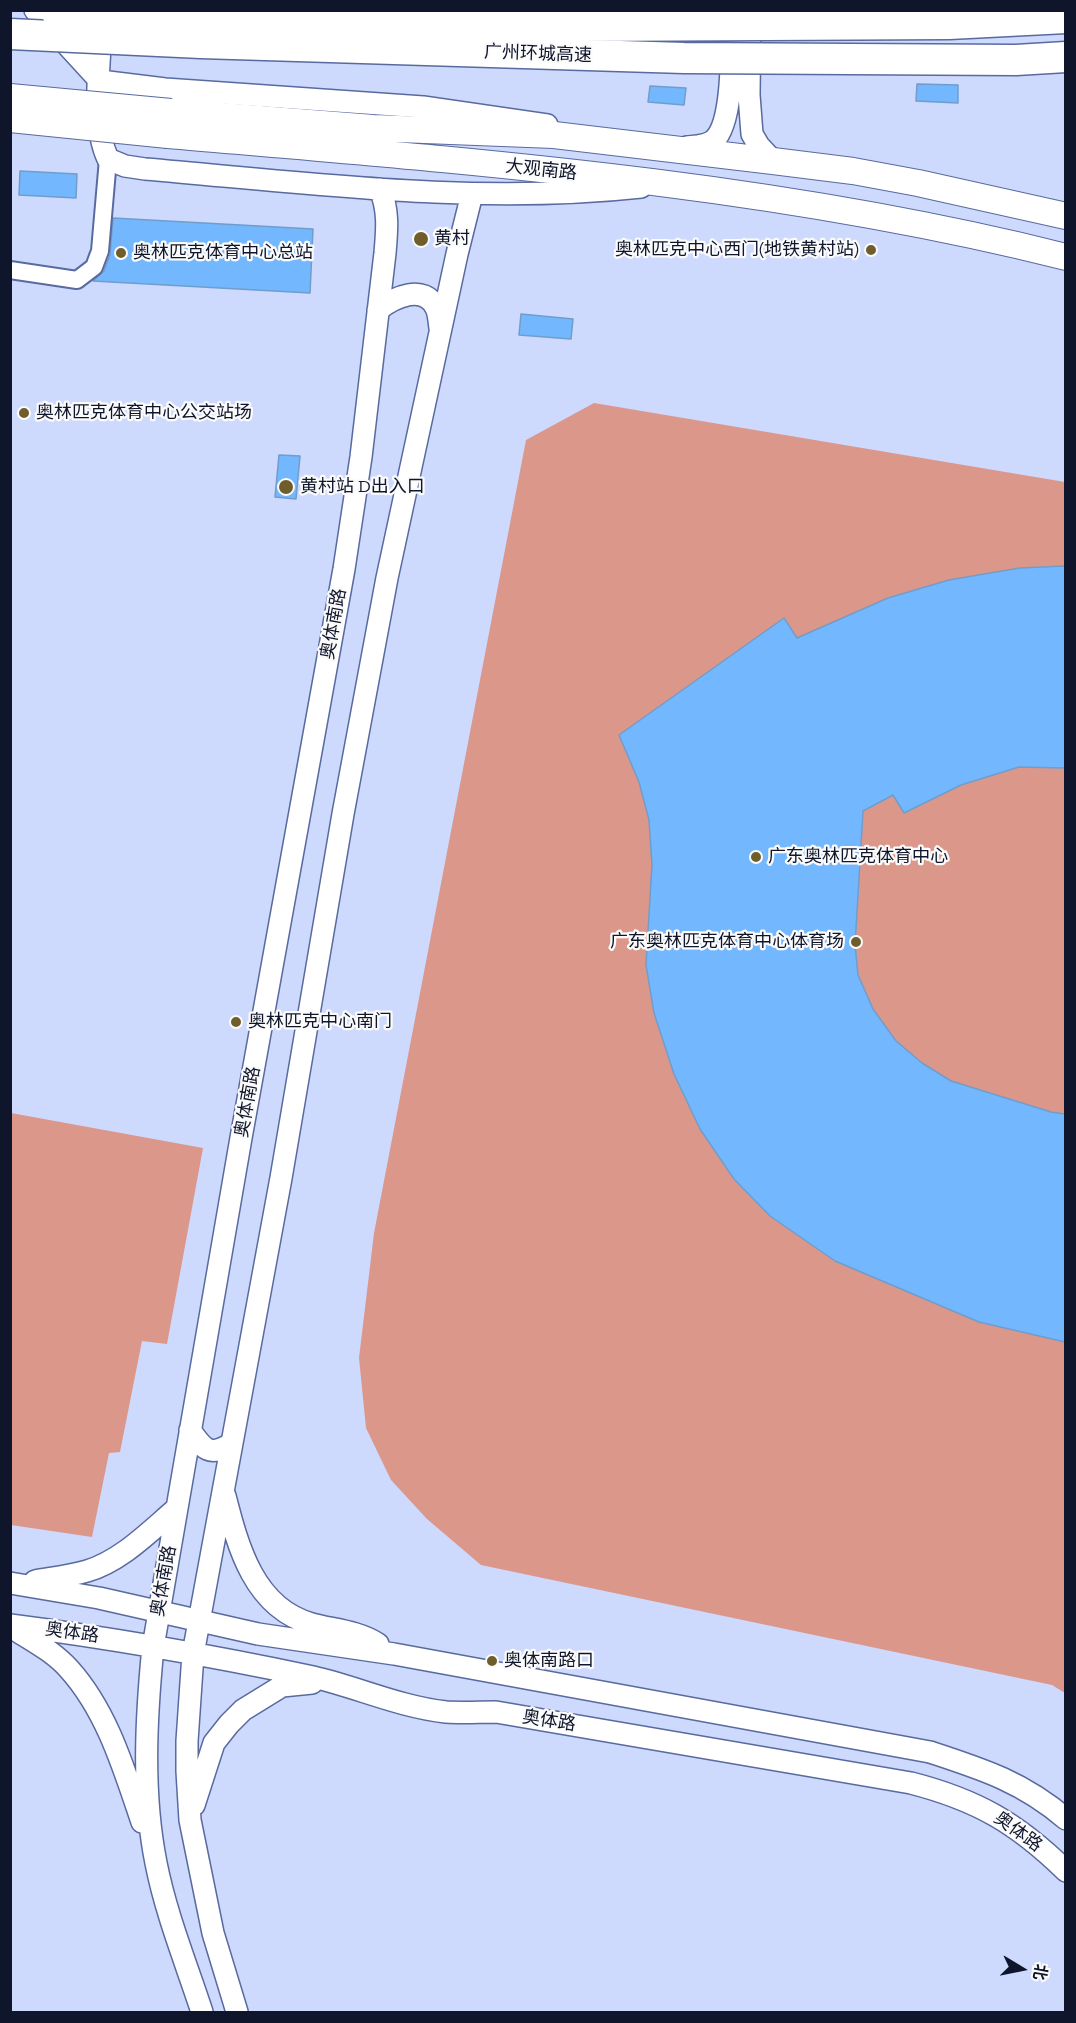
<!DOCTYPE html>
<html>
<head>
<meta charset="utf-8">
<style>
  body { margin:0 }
  #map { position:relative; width:1076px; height:2023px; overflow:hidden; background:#cdd9fd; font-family:"Zilla Slab","Noto Sans SC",serif }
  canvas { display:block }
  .frame { position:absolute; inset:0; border:12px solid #0f152a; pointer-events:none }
  .north { position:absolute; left:992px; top:1939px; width:60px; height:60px; -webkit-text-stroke:4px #fbfbfb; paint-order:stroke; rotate:100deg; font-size:16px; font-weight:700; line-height:24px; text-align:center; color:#0f152a }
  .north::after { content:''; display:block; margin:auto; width:21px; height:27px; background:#0f152a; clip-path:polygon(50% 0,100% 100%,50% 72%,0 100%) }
</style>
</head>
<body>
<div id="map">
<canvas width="1076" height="2023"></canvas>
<div class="frame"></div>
<div class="north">北</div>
</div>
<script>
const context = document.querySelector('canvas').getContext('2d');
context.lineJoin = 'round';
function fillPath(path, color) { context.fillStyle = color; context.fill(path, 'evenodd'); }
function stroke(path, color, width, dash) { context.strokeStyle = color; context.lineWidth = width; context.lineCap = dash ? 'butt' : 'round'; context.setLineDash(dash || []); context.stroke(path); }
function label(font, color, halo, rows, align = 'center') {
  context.font = font + ' "Zilla Slab","Noto Sans SC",serif'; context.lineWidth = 4.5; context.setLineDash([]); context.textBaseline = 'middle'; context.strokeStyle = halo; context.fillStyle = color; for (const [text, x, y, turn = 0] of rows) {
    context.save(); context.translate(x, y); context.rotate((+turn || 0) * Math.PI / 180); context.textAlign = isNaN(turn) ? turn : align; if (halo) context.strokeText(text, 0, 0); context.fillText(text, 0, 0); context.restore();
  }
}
fillPath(new Path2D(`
  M594,403l471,79v1211l-13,-8 -571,-120 -54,-46 -36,-39 -25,-52 -7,-70 15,-125 152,-793z
  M11,1113l192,35 -36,196 -25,-3 -22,111 -11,1 -17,84 -81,-12z`), '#dc978b');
const building = new Path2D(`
  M917,84l41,1v18l-42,-2z
  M650,86l36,2 -2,17 -36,-3z
  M20,171l57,3 -1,24 -57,-3z
  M113,218l200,11 -3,64 -217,-12 11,-10 6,-16z
  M521,314l52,5 -2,20 -52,-4z
  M279,455l21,1 -4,43 -21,-2z
  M1065,566v202l-46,-1 -58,18 -57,28 -11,-18 -30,16 -8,134 3,30 15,34 23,32 26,22 29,18 100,31 14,2v228l-86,-20 -144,-61 -65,-45 -36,-37 -34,-50 -26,-55 -20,-61 -8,-48 6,-100 -3,-45 -10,-38 -20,-47 165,-117 13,20 91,-40 61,-18 71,-12z`);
fillPath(building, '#73b8fe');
stroke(building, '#709dcb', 1.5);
const minor = new Path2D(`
  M10,270l67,10 17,-13 6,-16 8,-92`);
const tertiary = new Path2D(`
  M35,10l65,71 65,8 258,18 124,18
  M750,13l-1,82 3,39 7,12 14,15
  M101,26c-1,40 -10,97 7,133l17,7 20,3c165,14 331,36 496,18
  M687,147c9,-1 20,-1 27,-7 21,-19 17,-100 18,-129
  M378,310c16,-13 47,-27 58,-2 3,6 3,14 4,20
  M190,1430c13,19 20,28 42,13
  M225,1496c13,51 29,112 87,128 23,6 46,7 66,20
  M35,1581c17,-3 35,-5 52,-10 34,-10 62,-39 89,-62
  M10,1583l89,15 159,36 136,20 536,98c52,17 93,30 136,67
  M10,1625c102,13 203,31 303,52 44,10 87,30 133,35 16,1 34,0 50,0l415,71c66,17 106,40 155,88
  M14,1629c19,12 40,23 55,40 38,42 55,100 73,153
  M194,1805l20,-62 15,-19 14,-14 39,-24 30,-3
  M202,2012c-16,-49 -36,-98 -46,-149 -14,-70 -10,-145 -3,-216l88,-509 103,-569 17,-112 24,-204c2,-23 4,-42 -5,-64
  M237,2012l-24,-79 -23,-113 -3,-49v-30l6,-87 88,-476 62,-364 44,-236 70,-324 15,-60`);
const primary = new Path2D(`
  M171,112l202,16 181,7 219,26 80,10 65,12 148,33
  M168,135c300,26 604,48 898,122`);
stroke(minor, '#596a9e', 20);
stroke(tertiary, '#596a9e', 24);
stroke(primary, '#596a9e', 28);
stroke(minor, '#fff', 16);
stroke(tertiary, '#fff', 21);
stroke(primary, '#fff', 26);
const primaryBridge = new Path2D(`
  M10,97l161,15
  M10,119l158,16`);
const motorwayBridge = new Path2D(`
  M55,10l98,6 270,5 159,5 367,-2 117,-6
  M10,34l191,9 483,15 332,2 50,-3`);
stroke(primaryBridge, '#596a9e', 28, []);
stroke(motorwayBridge, '#596a9e', 33, []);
stroke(primaryBridge, '#fff', 26);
stroke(motorwayBridge, '#fff', 30);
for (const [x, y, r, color] of [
  [421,239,8,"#6f5d2b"],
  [871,250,6,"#6f5d2b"],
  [121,253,6,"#6f5d2b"],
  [24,413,6,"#6f5d2b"],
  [286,487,8,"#6f5d2b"],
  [756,857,6,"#6f5d2b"],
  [856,942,6,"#6f5d2b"],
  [236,1022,6,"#6f5d2b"],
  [492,1661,6,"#6f5d2b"]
]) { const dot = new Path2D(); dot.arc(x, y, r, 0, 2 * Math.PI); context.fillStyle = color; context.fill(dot); stroke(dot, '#fbfbfb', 2); }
label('18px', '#0f152a', '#fbfbfb', [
  ["广州环城高速",538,54,2],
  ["大观南路",541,170,6],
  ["奥体南路",334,624,-80],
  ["奥体南路",248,1102,-80],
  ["奥体南路",164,1581,-80],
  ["奥体路",72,1633,8],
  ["奥体路",549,1721,9],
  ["奥体路",1018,1832,36]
]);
label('18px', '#0f152a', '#fbfbfb', [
  ["黄村",434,239],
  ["奥林匹克中心西门(地铁黄村站)",859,250,"right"],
  ["奥林匹克体育中心总站",133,253],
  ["奥林匹克体育中心公交站场",36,413],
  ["黄村站 D出入口",300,487],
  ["广东奥林匹克体育中心",768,857],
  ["广东奥林匹克体育中心体育场",844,942,"right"],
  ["奥林匹克中心南门",248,1022],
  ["奥体南路口",504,1661]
], 'left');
</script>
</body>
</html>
